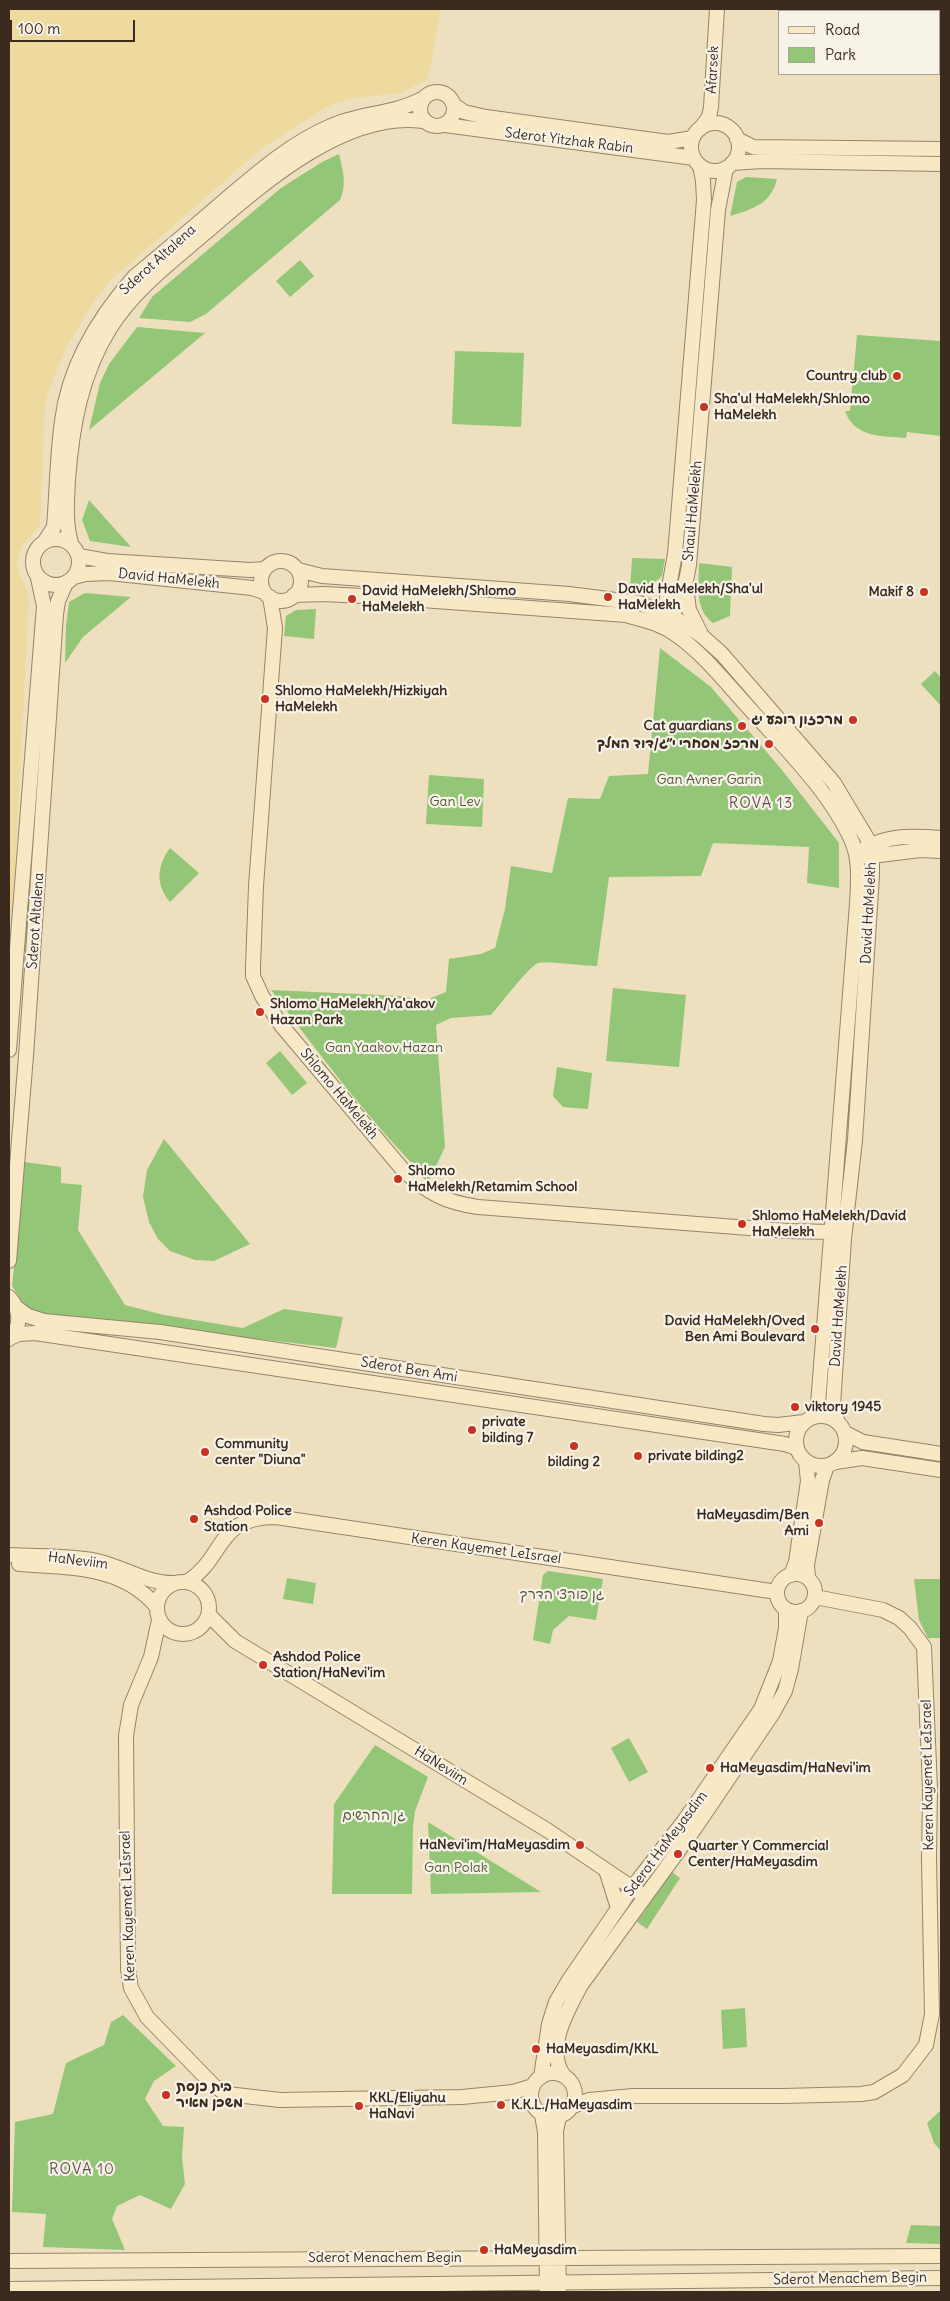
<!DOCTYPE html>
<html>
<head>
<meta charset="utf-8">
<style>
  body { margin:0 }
  #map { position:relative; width:950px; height:2301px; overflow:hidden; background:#eee0be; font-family:Delius,sans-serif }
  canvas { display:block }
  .frame { position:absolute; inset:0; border:10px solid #3b2a1e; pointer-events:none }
  .legend { position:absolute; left:778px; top:10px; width:162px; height:65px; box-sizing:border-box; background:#f7f3e8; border:1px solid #aca397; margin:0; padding:6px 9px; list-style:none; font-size:15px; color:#3b2a1e }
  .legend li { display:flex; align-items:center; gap:10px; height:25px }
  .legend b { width:25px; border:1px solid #aca397 }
  .scale { position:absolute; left:10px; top:20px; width:125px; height:22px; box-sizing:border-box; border:2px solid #3b2a1e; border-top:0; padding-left:6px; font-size:15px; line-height:18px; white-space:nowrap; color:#3b2a1e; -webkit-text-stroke:4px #f7f3e8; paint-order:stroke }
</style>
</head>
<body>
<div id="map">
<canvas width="950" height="2301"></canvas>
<div class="frame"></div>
<ul class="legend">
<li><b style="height:6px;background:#f8e8c3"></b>Road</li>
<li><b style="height:14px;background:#93c677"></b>Park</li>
</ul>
<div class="scale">100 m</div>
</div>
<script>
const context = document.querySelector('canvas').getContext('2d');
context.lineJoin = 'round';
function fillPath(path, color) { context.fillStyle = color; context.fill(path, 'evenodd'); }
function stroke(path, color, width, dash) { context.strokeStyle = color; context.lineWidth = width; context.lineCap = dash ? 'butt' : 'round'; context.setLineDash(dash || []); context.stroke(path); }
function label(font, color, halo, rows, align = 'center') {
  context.font = font + ' Delius,"Playpen Sans Hebrew",sans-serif'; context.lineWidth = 4.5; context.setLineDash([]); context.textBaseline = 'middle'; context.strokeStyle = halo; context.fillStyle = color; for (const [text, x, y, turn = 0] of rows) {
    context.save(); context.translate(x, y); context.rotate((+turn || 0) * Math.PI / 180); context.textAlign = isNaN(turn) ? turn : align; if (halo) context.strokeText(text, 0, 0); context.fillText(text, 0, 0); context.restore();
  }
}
fillPath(new Path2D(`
  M883,9h58v37l-2,-1v-34h-56z
  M339,154c4,17 8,30 1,46l-134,114 -16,8 -51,-4 13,-21 129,-109 41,-26z
  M746,177l31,2c-6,25 -24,30 -47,37l7,-34z
  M300,260l14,16 -24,21 -14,-16z
  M137,327l68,6 -116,97 11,-47 9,-19z
  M857,335l84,6v95l-34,-4 -1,6c-23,-2 -52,0 -61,-27h5z
  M455,351l69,2 -3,74 -69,-3z
  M89,500l42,47 -41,-6 -8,-21z
  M632,558l33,1 -3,17c-11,10 -17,14 -32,13z
  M699,563l33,4 -2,49 -17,7c-19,-14 -14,-38 -14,-60z
  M85,593l46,4 -48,40 -18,26 1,-37 3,-24z
  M316,609l-2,30 -30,-3 2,-20 10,-6z
  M660,648l51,39 71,83 57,73v45l-32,-5 2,-36 -96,-4 -12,33 -92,1 -12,89c-11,0 -51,-5 -59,-3 -9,3 -38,42 -47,52l-40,3 -15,7 9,122 -16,34c-59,-59 -109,-126 -158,-191l131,6 22,5 22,-9 3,-33 32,-5 14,-6 10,-39 6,-43 41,7 16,-75 32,1 9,-23 39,-2z
  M935,671l6,7v28l-20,-22z
  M429,775l55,4 -2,48 -56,-3z
  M170,848l29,25 -29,29c-15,-18 -13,-36 0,-54z
  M613,988l73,7 -7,72 -73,-6z
  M280,1051l27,32 -15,12 -26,-32z
  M557,1067l35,6 -4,36 -25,-2 -10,-11z
  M164,1139l86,105 -36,17 -19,-1 -25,-9 -12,-12 -9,-17 -6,-25 4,-27z
  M25,1162l36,5v16l21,2 -4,45 47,75 39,10 79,13 41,-19 59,8 -7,31 -303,-35 -12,-13 -9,-14z
  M548,1571l55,8 -7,41 -27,-4 -16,14 -3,14 -17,-4 10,-65z
  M287,1578l29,5 -3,21 -30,-5z
  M914,1579h27v59h-13l-9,-18z
  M629,1738l19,34 -19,10 -18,-34z
  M375,1745l53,32 -13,34 -2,16 -1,67h-80l2,-90z
  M428,1822l113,70 -110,2z
  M672,1872l8,6 -33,51 -10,-7z
  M745,2008l2,39 -24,2 -2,-39z
  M123,2015l53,51 -22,15 -9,18 18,27 21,1 -2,31 3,26 -14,25 -31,-14 -23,11 -5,13 13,31 -82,-3 3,-33 -34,-2 3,-90 38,-8 13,-51 38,-18 7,-23z
  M941,2110v41l-7,-8 -7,-20z
  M911,2225l30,1v18l-35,-1z`), '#93c677');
fillPath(new Path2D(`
  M9,9h432l-13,70 -27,14 -47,5 -19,5 -15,8 -59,38 -149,130 -17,21 -28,46 -19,47 -3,15 -5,118c-16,14 -29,31 -19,52 4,8 8,14 8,23l-20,382z`), '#eeda9e');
const secondary = new Path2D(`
  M420 109a17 17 0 1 1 34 0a17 17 0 1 1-34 0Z
  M454,105l10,7 22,5 182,25 25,-4
  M691 147a24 24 0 1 1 48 0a24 24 0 1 1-48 0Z
  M445,125l249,33
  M700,129l9,-12 2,-10 6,-98
  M737,139l16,8 188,2
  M732,163l30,-2 179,3
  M33 562a23 23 0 1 1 46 0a23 23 0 1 1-46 0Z
  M45,541l9,-14c3,-35 3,-71 8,-106 7,-56 36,-103 72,-144 30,-25 61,-51 91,-77 33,-28 66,-57 106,-74 29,-13 63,-12 91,-27
  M71,543c-6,-21 -4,-41 -3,-63 4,-54 13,-105 42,-152 24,-38 60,-65 94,-94 55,-47 140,-124 219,-113
  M79,556l28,5 143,9 15,-1
  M261 581a20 20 0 1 1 40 0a20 20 0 1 1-40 0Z
  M298,570l24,6 247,18 70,9 33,13 30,20 20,18 112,129 33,55 5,18v20l-17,264 -11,99 -11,166 5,18
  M74,577l12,-3 23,-1 143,15 12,4
  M686,586l3,24 11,22
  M294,595l30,-1 57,3 245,18c17,5 34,8 49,19 29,20 51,49 75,75 35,39 83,86 103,135 7,18 5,40 4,60l-39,500 -5,13
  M270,597l5,31 -19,258 -3,81v9l9,20 19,29 122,145c25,23 41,32 75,37l310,24 43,1 7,4
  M663,620l12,-66 29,-354 -1,-19 -3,-15
  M667,622c13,-15 19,-38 22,-57l29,-355 8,-42
  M863,850c23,-16 52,-14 78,-12
  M864,856h8l48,-6 21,1
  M9,1050l35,-444 -6,-28
  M9,1261l17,-205 30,-442 2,-13 8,-18
  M9,1297c12,13 13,30 0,42
  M16,1307l12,9 16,5 116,11 604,92 14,1 26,-3
  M12,1337l7,-3 16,-1 750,111 11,4
  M796 1441a25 25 0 1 1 50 0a25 25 0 1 1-50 0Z
  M845,1433l18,9 78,12
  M836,1462l26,-4 79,12
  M9,1555c29,2 59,0 88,6 27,6 50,23 78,22
  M19,1564c50,4 103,1 138,43
  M777 1593a19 19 0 1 1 38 0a19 19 0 1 1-38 0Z
  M791,1575l5,-13 12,-81 -2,-19
  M808,1578l-1,-13 15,-85 5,-14
  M157 1608a26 26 0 1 1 52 0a26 26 0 1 1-52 0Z
  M187,1582c39,-25 28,-65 89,-65l501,75
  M209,1615l26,26 312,189 93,63
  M159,1620l-8,37 -20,48 -5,31 2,233 3,19 16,29 67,69 13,8 53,6 182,-3 51,-5 20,-6
  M606,1870l12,38
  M531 2095a22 22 0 1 1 44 0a22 22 0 1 1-44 0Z
  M564,2076c-20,-27 4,-66 17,-91l114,-157 78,-115 12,-22 6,-22 10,-58
  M541,2077l8,-53 7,-22 13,-22 63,-92 52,-67 77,-112 19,-48 6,-33v-19
  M573,2106l16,-6 44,-4h150l78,-2 13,-2 29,-17 23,-30 6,-31 -3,-154 1,-72 -6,-141 -14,-19 -11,-10 -16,-8 -68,-13
  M542,2115l3,17 2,160
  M9,2261l932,-5
  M9,2289l932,-11
  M559,2292l-3,-161 3,-14`);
stroke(secondary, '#94856e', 16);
stroke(secondary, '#f8e8c3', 14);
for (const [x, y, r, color] of [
  [897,376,5,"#c8321e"],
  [704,407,5,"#c8321e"],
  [924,592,5,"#c8321e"],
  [608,597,5,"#c8321e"],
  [352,599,5,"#c8321e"],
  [265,699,5,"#c8321e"],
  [853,720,5,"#c8321e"],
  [742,726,5,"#c8321e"],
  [769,744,5,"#c8321e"],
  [260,1012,5,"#c8321e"],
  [398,1179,5,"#c8321e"],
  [742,1224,5,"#c8321e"],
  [815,1329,5,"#c8321e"],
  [795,1407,5,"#c8321e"],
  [472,1430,5,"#c8321e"],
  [574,1446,5,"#c8321e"],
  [205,1452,5,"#c8321e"],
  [638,1456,5,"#c8321e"],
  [194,1519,5,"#c8321e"],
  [819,1523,5,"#c8321e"],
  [263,1665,5,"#c8321e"],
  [710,1768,5,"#c8321e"],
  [580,1845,5,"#c8321e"],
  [678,1854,5,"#c8321e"],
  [536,2049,5,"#c8321e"],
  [166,2095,5,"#c8321e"],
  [501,2105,5,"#c8321e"],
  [359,2106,5,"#c8321e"],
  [484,2250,5,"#c8321e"]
]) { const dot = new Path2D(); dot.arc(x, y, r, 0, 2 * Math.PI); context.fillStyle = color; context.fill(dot); stroke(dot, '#f7f3e8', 2); }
label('14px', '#3b2a1e', '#f7f3e8', [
  ["Afarsek",713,70,-87],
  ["Sderot Yitzhak Rabin",569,141,7],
  ["Sderot Altalena",158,260,-42],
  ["Shaul HaMelekh",693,511,-85],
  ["David HaMelekh",169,579,6],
  ["David HaMelekh",869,913,-87],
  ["Sderot Altalena",36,921,-86],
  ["Shlomo HaMelekh",339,1094,50],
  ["David HaMelekh",839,1316,-86],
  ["Sderot Ben Ami",409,1370,9],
  ["Keren Kayemet LeIsrael",486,1549,8],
  ["HaNeviim",78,1561,7],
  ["HaNeviim",441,1766,32],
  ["Keren Kayemet LeIsrael",928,1775,-91],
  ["Sderot HaMeyasdim",666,1844,-53],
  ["Keren Kayemet LeIsrael",128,1906,-92],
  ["Sderot Menachem Begin",385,2258],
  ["Sderot Menachem Begin",850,2279,-1]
]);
label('bold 14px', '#3b2a1e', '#f7f3e8', [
  ["Country club",887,376,"right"],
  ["Sha'ul HaMelekh/Shlomo",714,399],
  ["HaMelekh",714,415],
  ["David HaMelekh/Sha'ul",618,589],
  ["HaMelekh",618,605],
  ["David HaMelekh/Shlomo",362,591],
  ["HaMelekh",362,607],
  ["Makif 8",914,592,"right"],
  ["Shlomo HaMelekh/Hizkiyah",275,691],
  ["HaMelekh",275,707],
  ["מרכזון רובע יג",843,720,"right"],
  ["Cat guardians",732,726,"right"],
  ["מרכז מסחרי י״ג/דוד המלך",759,744,"right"],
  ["Shlomo HaMelekh/Ya'akov",270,1004],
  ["Hazan Park",270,1020],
  ["Shlomo",408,1171],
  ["HaMelekh/Retamim School",408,1187],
  ["Shlomo HaMelekh/David",752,1216],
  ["HaMelekh",752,1232],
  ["David HaMelekh/Oved",805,1321,"right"],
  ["Ben Ami Boulevard",805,1337,"right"],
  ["viktory 1945",805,1407],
  ["private",482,1422],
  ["bilding 7",482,1438],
  ["Community",215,1444],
  ["center \"Diuna\"",215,1460],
  ["private bilding2",648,1456],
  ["bilding 2",574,1462,"center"],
  ["Ashdod Police",204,1511],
  ["Station",204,1527],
  ["HaMeyasdim/Ben",809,1515,"right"],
  ["Ami",809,1531,"right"],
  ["Ashdod Police",273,1657],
  ["Station/HaNevi'im",273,1673],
  ["HaMeyasdim/HaNevi'im",720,1768],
  ["HaNevi'im/HaMeyasdim",570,1845,"right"],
  ["Quarter Y Commercial",688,1846],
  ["Center/HaMeyasdim",688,1862],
  ["HaMeyasdim/KKL",546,2049],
  ["בית כנסת",176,2087],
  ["משכן מאיר",176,2103],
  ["KKL/Eliyahu",369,2098],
  ["HaNavi",369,2114],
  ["K.K.L./HaMeyasdim",511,2105],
  ["HaMeyasdim",494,2250]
], 'left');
label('14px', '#555939', '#f7f3e8', [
  ["Gan Avner Garin",709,780],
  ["Gan Lev",455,802],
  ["Gan Yaakov Hazan",384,1048],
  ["גן פורצי הדרך",562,1595],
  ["גן החרשים",374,1816],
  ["Gan Polak",456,1868]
]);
context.letterSpacing = '1px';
label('15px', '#6b5053', '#f7f3e8', [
  ["ROVA 13",761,804],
  ["ROVA 10",82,2170]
]);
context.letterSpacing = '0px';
</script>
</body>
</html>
